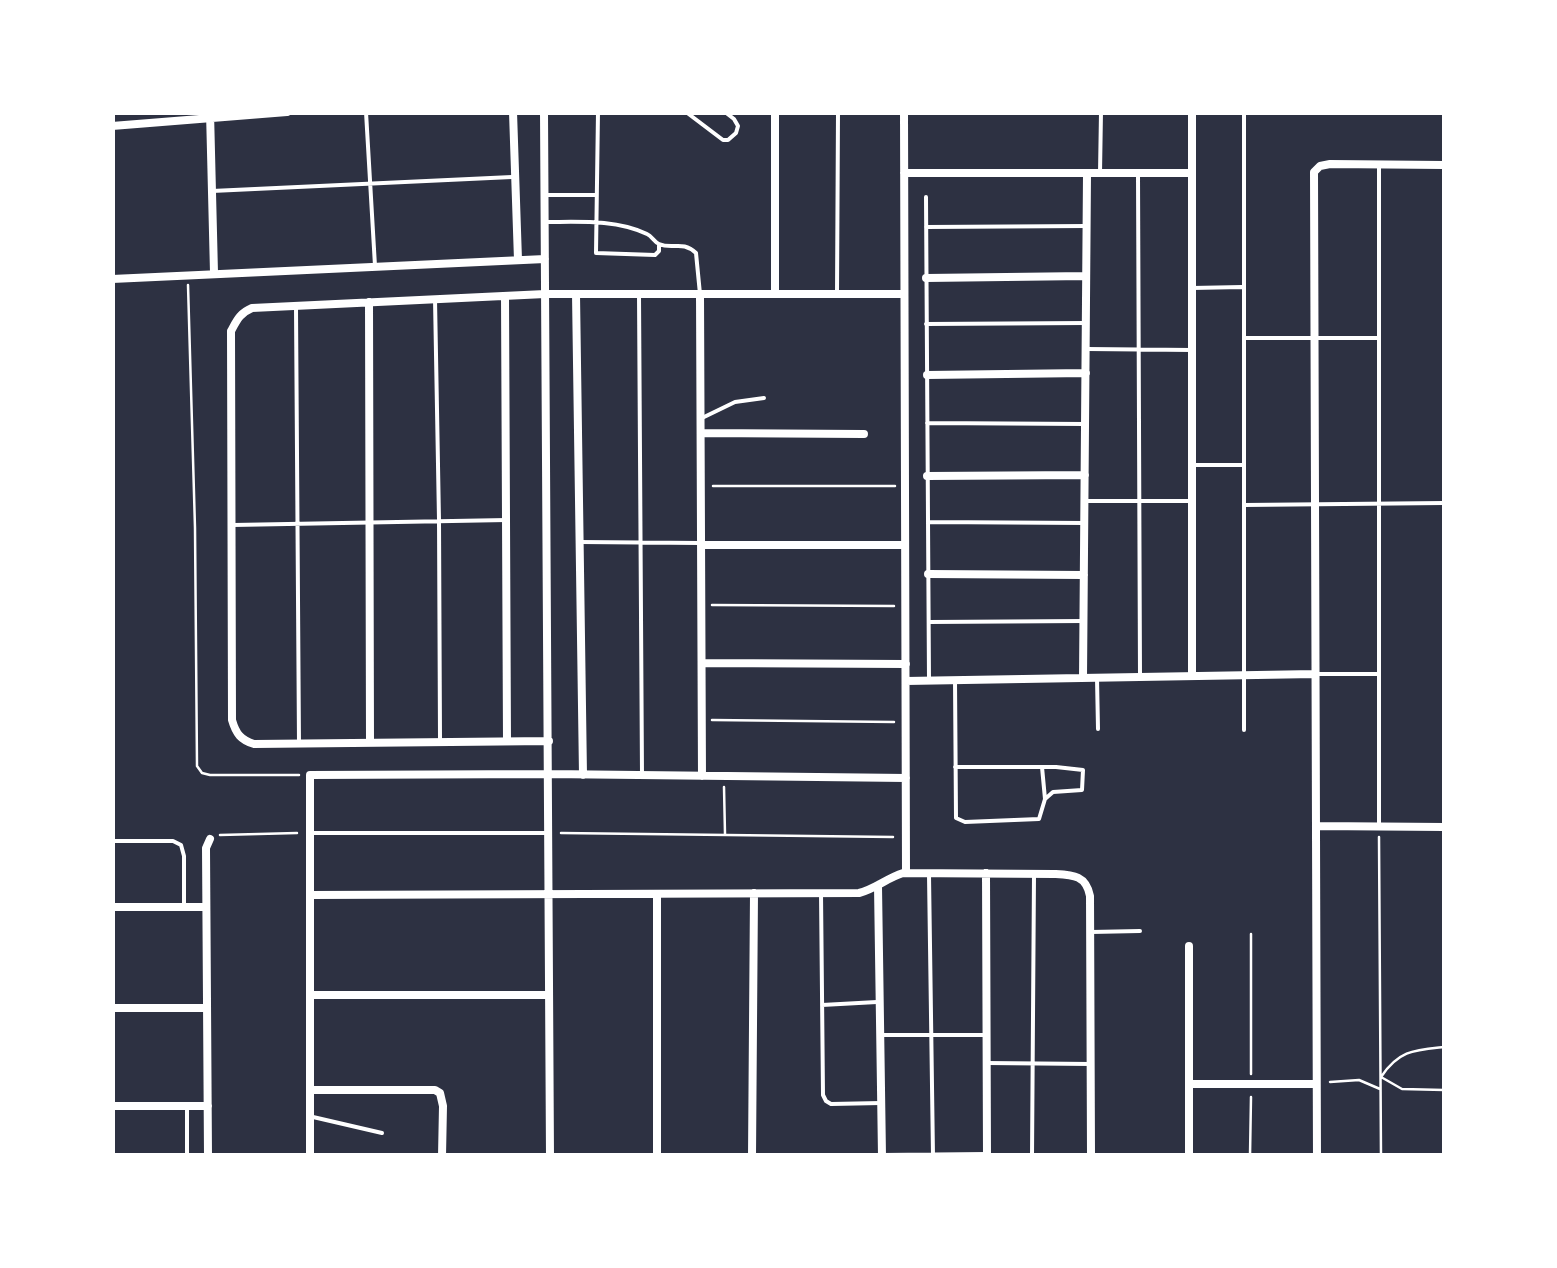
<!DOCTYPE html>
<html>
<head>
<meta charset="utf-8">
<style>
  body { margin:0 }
  #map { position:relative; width:1557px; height:1268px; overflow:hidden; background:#2d3142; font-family:"PT Sans Narrow",sans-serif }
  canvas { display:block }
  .frame { position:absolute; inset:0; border:115px solid #fff; pointer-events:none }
</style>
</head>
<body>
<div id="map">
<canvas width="1557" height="1268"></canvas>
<div class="frame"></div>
</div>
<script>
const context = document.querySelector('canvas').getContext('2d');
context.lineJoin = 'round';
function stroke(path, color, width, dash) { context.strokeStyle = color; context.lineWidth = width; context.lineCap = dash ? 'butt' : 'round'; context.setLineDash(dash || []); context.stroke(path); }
stroke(new Path2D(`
  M188,285l7,243 2,238 5,7 8,2h89
  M713,486h182
  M712,605l182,1
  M712,720l182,2
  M724,787l1,47
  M561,833l332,4
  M220,835l77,-2
  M1379,837l2,319
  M1444,1047c-29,3 -45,3 -63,30l21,12 42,1
  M1251,1074v-140
  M1330,1082l29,-2 21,9
  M1250,1156l1,-59`), '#fff', 2.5);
stroke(new Path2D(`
  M366,112l9,154
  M598,112l-2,141 59,2 4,-4v-7
  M686,112l37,28h5l8,-7 2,-7 -4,-7 -9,-7
  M1379,166v660
  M1100,173l1,-61
  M1138,174l2,503
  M212,191l300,-14
  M546,195h50
  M926,197l3,483
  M545,222c33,0 71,-3 102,12 5,2 7,8 12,10 14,6 23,-4 37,9l4,41
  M926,227l161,-1
  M1192,288l50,-1
  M837,294l1,-182
  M639,295l3,480
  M435,299l4,221 1,219
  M296,308l3,435
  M926,324l160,-1
  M1244,338h135
  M1087,349l105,1
  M702,418l33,-16 29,-4
  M927,423l158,1
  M1192,465h50
  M1085,501h105
  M1244,505l200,-2
  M929,522l156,1
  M233,525l274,-5
  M580,542l120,1
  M929,622l155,-1
  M1319,674h60
  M1097,678l1,51
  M955,680l1,138 9,4 74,-3 6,-20 -3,-32
  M1244,730v-618
  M955,767h101l27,3 -1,20 -29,2 -8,7
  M310,833h235
  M112,841h61l8,4 3,11v51
  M929,875l4,281
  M821,893l2,202 3,6 5,3 50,-1
  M1091,932l49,-1
  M822,1005l55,-3
  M880,1035h105
  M987,1063l104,1
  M187,1106v50
  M313,1117l69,16
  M882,1155l105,-1
  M1032,1156l2,-281`), '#fff', 4);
stroke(new Path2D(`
  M210,112l4,161
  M513,112l5,148
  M544,112l6,1044
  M904,112l2,761
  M1192,112v564
  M112,126l175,-14
  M904,173h288
  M926,278l160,-2
  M112,279l433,-20
  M576,294l7,481
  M700,294l2,482
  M775,294v-182
  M505,296l2,445
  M369,302l1,441
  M927,375l159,-2
  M701,433l163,1
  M927,476l158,-1
  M701,545h204
  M928,574l156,1
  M702,663l204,1
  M1083,678l4,-503
  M906,681l409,-7
  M549,741l-295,3c-13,-4 -18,-10 -22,-24l-1,-389c6,-11 9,-18 21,-23l293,-14h359
  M1316,826l128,1
  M986,873l1,283
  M878,886l4,270
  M310,895l549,-2c16,-4 28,-15 44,-20l151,1c19,1 32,1 36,22l1,260
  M112,907h94
  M1189,946v210
  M310,995h239
  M112,1008h95
  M1189,1084h127
  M310,1090h125l5,3 3,13 -1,50
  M112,1106h96
  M208,1156l-2,-308 4,-9
  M310,1156v-381l239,-1 357,4
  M657,1156v-262
  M752,1156l2,-263
  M1317,1156l-3,-984 6,-6 10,-2 114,1`), '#fff', 8);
</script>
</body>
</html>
